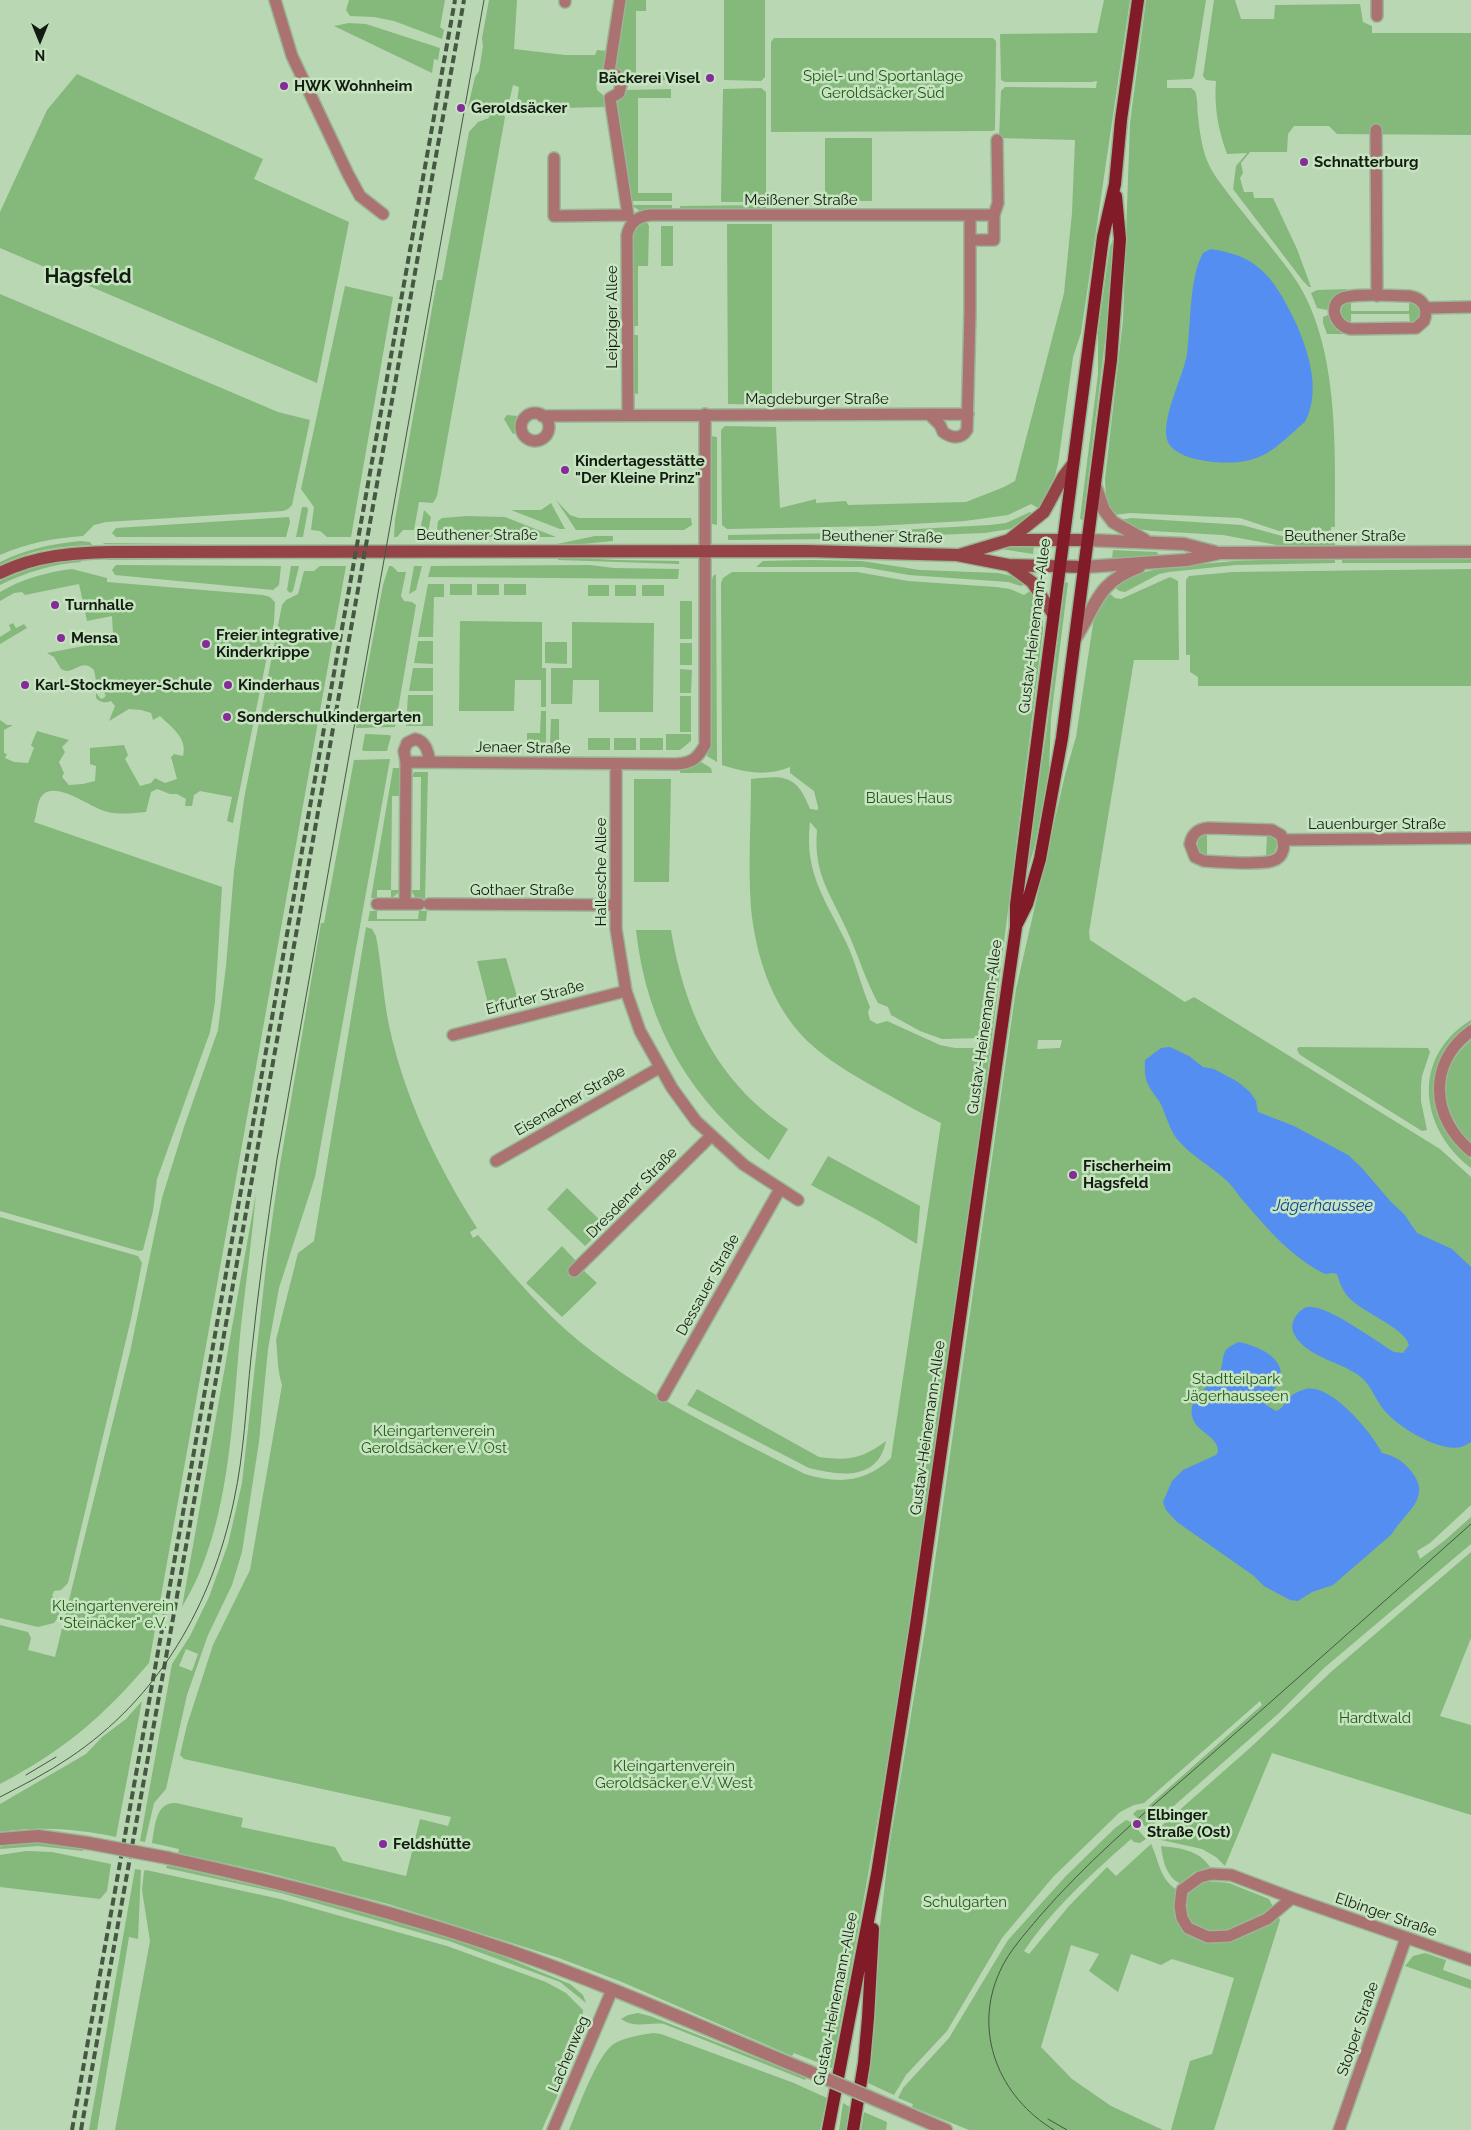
<!DOCTYPE html>
<html>
<head>
<meta charset="utf-8">
<style>
  body { margin:0 }
  #map { position:relative; width:1471px; height:2130px; overflow:hidden; background:#b9d7b3; font-family:Raleway,sans-serif }
  canvas { display:block }
  .north { position:absolute; left:15px; top:15px; width:50px; height:50px; -webkit-text-stroke:4px #c6e4c0; paint-order:stroke; rotate:180deg; font-size:14px; font-weight:700; line-height:20px; text-align:center; color:#121c10 }
  .north::after { content:''; display:block; margin:auto; width:18px; height:22px; background:#121c10; clip-path:polygon(50% 0,100% 100%,50% 72%,0 100%) }
</style>
</head>
<body>
<div id="map">
<canvas width="1471" height="2130"></canvas>
<div class="north">N</div>
</div>
<script>
const context = document.querySelector('canvas').getContext('2d');
context.lineJoin = 'round';
function fillPath(path, color) { context.fillStyle = color; context.fill(path, 'evenodd'); }
function stroke(path, color, width, dash) { context.strokeStyle = color; context.lineWidth = width; context.lineCap = dash ? 'butt' : 'round'; context.setLineDash(dash || []); context.stroke(path); }
function label(font, color, halo, rows, align = 'center') {
  context.font = font + ' Raleway,sans-serif'; context.lineWidth = 5; context.setLineDash([]); context.textBaseline = 'middle'; context.strokeStyle = halo; context.fillStyle = color; for (const [text, x, y, turn = 0] of rows) {
    context.save(); context.translate(x, y); context.rotate((+turn || 0) * Math.PI / 180); context.textAlign = isNaN(turn) ? turn : align; if (halo) context.strokeText(text, 0, 0); context.fillText(text, 0, 0); context.restore();
  }
}
fillPath(new Path2D(`
  M349,0h96l-5,27 4,3 -2,9 -48,-18 -20,-4 -24,-1 -4,-6z
  M489,0h28l-3,49 51,6h30l2,-5 10,1 -4,24 -7,7 1,8 6,5 2,12 -89,2 3,-22 -6,-2 -5,22 -7,2v-4l-23,-1 -1,4 -9,-1 7,-30 4,-6 4,-25 -1,-8z
  M623,0h23v11h-10v63h23l1,-3h11v9l-44,1 -6,-11 -8,-3z
  M724,0h41v77l-4,4 -37,-1z
  M1104,0h26l-49,333 -8,24 -15,107 -5,20 -13,25 -9,-5 -23,11 -43,6 -90,5 -148,3 -5,-4 -1,-95 4,-4 51,1 4,81 36,-9v4l30,-2 2,4 118,-3 38,-15 11,-6 49,-188 8,-80 3,-73 -76,-2 2,-47 4,-4 91,1 1,-7 -6,1h-86l-4,-2 -1,-46 97,-1z
  M1146,0h60l-12,76 -2,3 -25,1v8h24l4,3c3,8 2,17 3,26 2,16 4,33 11,48 5,11 14,21 21,31 20,26 42,51 61,77 49,67 44,174 44,254h-4v4h-52l-39,-13 -110,-5 -16,2 -8,-16 -1,-20 18,-159 7,-197z
  M1214,0h21l6,19h33l1,-14 85,-1 3,18 9,4v7h99v102l-134,-1 -8,-8h-35l-6,8 -1,18h-37l-9,11 2,10 -3,5 4,14h9l1,6h19l24,51 14,38h-2l-6,-6 -70,-92 3,-23 11,-13 -20,1c-9,-25 -13,-47 -11,-73l-10,-1 -3,-4z
  M349,23l17,1 74,24 -2,12 -4,-1 -2,14 -98,-47z
  M774,38h219l3,3 -1,89 -3,1 -221,1v-90z
  M77,74l186,85 -9,20 95,43 -32,161 -317,-135v-36l47,-102z
  M761,88l5,4v110h-45l2,-113z
  M671,89v9h-33v95h34v8h-41l-16,-97 9,-8 3,-6z
  M490,114h13l2,3 -68,379 -4,7 -14,-1 -5,28h-11l-6,7h-3l1,-17 42,-240h5l27,-148 9,-10 11,-4z
  M825,138h47v63h-47z
  M631,205h41v4l-32,2z
  M766,205v4h-86v-3z
  M646,221l3,5 -1,40h-10v60h-5v-91l2,-7z
  M727,224h45v181l-44,-1z
  M661,226h12v40h-12z
  M1113,240l-4,69 -26,211 -3,-1 18,-145v-43l12,-85z
  M345,286l48,11 -42,240h-24l-7,-6 -9,-1 3,-23 -13,-18z
  M1348,289l-13,7 -8,14 -10,-2 -6,-15 6,-3z
  M0,294l278,118 32,8 -18,85 -4,4 -5,2 -177,11 -12,3 -11,11c-30,2 -55,7 -83,19z
  M1348,302h3v9h58v-9l10,5 1,8 -6,7 -4,1 -1,-9h-58v9l-9,-3c-2,-8 -2,-14 6,-18z
  M1328,315l8,14 10,5h-19l-4,-11v-6z
  M633,335h5v59l-5,-1z
  M507,415l11,1 -2,17 -3,1 -9,-15z
  M711,436l6,1v88l-5,-1z
  M556,500l14,15 9,3h112l1,7 -8,5h-108z
  M551,503l14,26h-5l-49,-19h30z
  M302,507h5l1,3 -5,27h-7z
  M424,510l7,7 -4,20h-8z
  M1030,512l4,2 -24,15 -25,4 -149,6 -108,1v-5l114,-2 148,-8 16,-2z
  M468,516l37,1 51,20h-120l2,-16 4,-3z
  M289,517l1,5 -4,15h-170l-4,-4 4,-5z
  M1131,518l111,7 40,11 53,-1v12h-8l-3,-2h-47l-54,-10 -71,-4 -15,-2 -17,-9z
  M595,536h18v5l-30,3h-26z
  M80,541l10,1 2,3c-32,1 -63,5 -92,20v-3c26,-13 52,-18 80,-21z
  M104,543h99l-100,1z
  M1000,546h34l-1,8 -32,-5h-2z
  M1113,550l44,2 1,2v2l-46,3z
  M558,557l58,3 63,1v3l-121,-4z
  M1335,557v6l-99,2 -67,7 -10,2 -34,18 -6,-1 -4,-4 21,-13 30,-7 69,-6z
  M1342,557l6,2h123v4h-129z
  M104,558h99v1l-94,1z
  M76,559l6,3c-30,2 -55,10 -82,23v-4c25,-12 49,-19 76,-22z
  M810,560l52,1 58,9 78,3 14,3 14,8 -5,2 -13,-4 -99,-7 -46,-8h-107l7,-6z
  M116,565l165,1 -2,19 -6,5 -158,-15 -3,-5z
  M590,565l24,3 65,1 -1,10 -250,-2 3,-11z
  M291,566h8l-6,25 -3,2 -3,-3z
  M320,566h26l-197,1097c-47,55 -85,87 -149,121v-159l28,7 3,6 -3,12 27,7 75,-305 32,-154 22,-71 34,-97 8,-64 8,-95 10,-72 38,-194 4,-5 12,-6 6,-23h10z
  M389,566h3l6,6h8l-5,24 3,5 8,1 4,3 -21,122 -39,1 27,-143z
  M414,566h8l-6,24 -7,4z
  M72,569l35,9v4l156,13 7,2 5,5 -1,20 -41,201 -6,-2 5,-24 -32,-6 -6,4 -2,11h-7l1,-7 -9,-5h-7l-13,-5 -6,3 -5,20c-12,1 -25,3 -38,0 -17,-4 -48,-29 -63,-19 -9,6 -7,20 -11,29l188,65 -7,115 -5,30 -53,147 -4,32 -10,39 -4,1 -139,-40v-491l7,5h6l-9,5v23l3,1 -2,4 9,4 14,1 6,-15 -3,-3 6,-14 32,9 -7,7 3,5 -6,10 5,11 -2,4 7,8 14,-1 12,-3 1,-15 -6,-2v-16l34,-3 4,10 -3,4 15,27 11,-3 4,-5 10,5 12,-4 -6,-22 3,-3 9,2c5,-18 -12,-29 -23,-40l-7,4 -2,-7 -10,-3 -12,-1 -20,12 6,-15 -4,-5c-6,2 -10,2 -15,-3v-5l5,6 3,-1 2,-3 -9,-9 -3,-16c-11,-11 -16,0 -28,1l-5,-2 -7,-12 -7,-4 63,-12 3,-7 -1,-18 -25,5 -8,-37 -54,11 -3,-3 -8,1 -14,8v-9c22,-13 47,-20 72,-23z
  M1471,569v117h-273v-9l-8,-5v-17h-4v-75l3,-4 44,-4z
  M732,572h125l51,9 88,6 14,2 14,6 9,-6 10,21v20c-60,480 -117,962 -211,1438l-38,-15 -2,3 -170,-74 -63,-24 -171,-54 -123,-32 -87,-19 1,-4 -27,-6c3,-16 3,-41 24,-40l67,15 -2,9 94,20 8,14 63,15 14,-57 28,7 3,-9 -267,-58 -4,-4 7,-30 26,-80 37,-75 32,-185c-5,-16 -4,-30 -6,-45l22,-87 16,-12 52,-314 6,2 4,7c6,31 7,63 14,94 16,71 48,137 87,198l-7,4 3,6 5,-3c32,37 64,76 102,107 68,55 148,93 225,132 32,10 61,9 86,-16l50,-335c-19,-9 -36,-19 -54,-29 -25,-14 -51,-28 -73,-47 -40,-34 -58,-88 -63,-139 -3,-42 0,-86 0,-129 34,-4 46,-4 59,30l8,1v-3l-4,-16 -24,-18v-6c-23,10 -46,5 -68,-2l-1,-182 2,-5zM810,822l7,8c-4,46 15,65 32,105 10,23 17,46 29,68l10,4 3,8 29,16 22,8 39,-1 -1,10h-25l-15,-3 -53,-24 -10,3 -7,-4 -2,-8 2,-5c-9,-21 -14,-44 -24,-65 -21,-43 -42,-69 -36,-120z
  M716,574l1,188 -10,-6 4,-12 1,-164 1,-4z
  M1170,577l8,4 1,79h-45l-45,272 1,8 95,62 9,-5 246,152 31,28v328l-41,38 -13,8 3,8 24,-18 27,-24v27l-147,124 -45,45 -130,115 -3,-1 -13,-13 4,-4 8,-1 117,-104 -2,-4 -116,102 -10,2 -14,7 -67,65 -51,61 -55,93 -41,44 -12,20 -26,-12 11,-148 10,-87 37,-224 90,-635 49,-214 11,-38 18,-120 15,-24 6,5 6,1zM1038,1040h24l-2,8 -23,1z
  M1065,582l3,1 -17,135 -2,55 -14,72 -10,35 -1,-2 22,-143z
  M428,584h16v13h-10l-1,40h-15z
  M450,584h22v11h-22z
  M477,584h22v11h-22z
  M504,584h22v11h-22z
  M588,585h21v11h-21z
  M615,585h21v11h-21z
  M642,585h22v11h-22z
  M680,601h12v38h-12z
  M460,621l82,1v46h4v39h-5v-27h-26l-1,31h-55z
  M572,622l82,1 -1,89h-54v-32h-26l-1,24h-21v-36h21z
  M13,623l3,5 8,-4 3,4 -27,16v-7l11,-7 -2,-5z
  M418,641h15v23l-19,-1z
  M545,642h22v22l-22,-1z
  M680,643h12v22h-12z
  M413,668h20v23h-24z
  M680,669l12,1 -1,23h-11z
  M408,695h25v31h-27z
  M680,696h11v36h-11z
  M541,711h5v32h-19v-10h13z
  M551,719h8v24h-9z
  M365,734l24,1 2,1 -4,15h-23l-2,-1z
  M666,734h25v7l-11,9h-14z
  M588,738h22v12h-22z
  M614,738h22v12h-22z
  M640,738h23v12h-23z
  M390,759l-75,418 -36,111 -11,61 -9,93 -17,110 -10,33 -24,50 -21,60 -21,94 -12,14 -9,39 -5,-1 32,-177 18,-28 19,-39 19,-53 14,-61 25,-226 12,-86 42,-248h3l30,-163zM186,1649l12,5 -6,17 -13,-5z
  M701,762l10,6 1,5h-32v-3l14,-4z
  M393,768h6l2,9 -1,19h-8l-1,94h8v2l-8,7v-9h-14v8h-6z
  M414,772h14l-3,128 -9,-1 -5,-9h9l1,-113h-9z
  M634,779h37l-2,103h-35z
  M1204,834h3v22l-5,-1 -5,-8 1,-8z
  M1267,834l6,3 5,6 -4,10 -8,3z
  M370,911h7v8h41l1,-8h8l-1,10h-58z
  M636,930h35c14,83 45,151 117,199l-19,31c-77,-57 -123,-134 -133,-230z
  M506,958l14,49 -29,8 -14,-54z
  M1471,1020v3c-53,35 -47,99 0,136v9c-52,-40 -60,-111 0,-148z
  M1471,1040v104c-30,-33 -37,-73 0,-104z
  M1299,1047l129,1 2,4 -8,24 -1,9v16l6,29 -5,1 -114,-71 -9,-6 -2,-5z
  M828,1156l92,50 -3,38 -42,-25 -64,-34z
  M567,1188l39,38 -21,20 -38,-37z
  M256,1193c-4,45 -10,89 -15,133 -9,90 -10,202 -59,281z
  M0,1217l138,39 4,7 -11,56 -63,264 -7,7 -7,1 -2,5 9,6 -2,14 -5,7 -16,4 -38,-9z
  M562,1246l14,15 -8,8 7,6 7,-6 15,14 -35,34 -36,-34z
  M697,1389l122,68c30,4 43,2 67,-16 -8,40 -46,35 -77,27l-122,-63z
  M1471,1552v86l-31,78 31,9v90l-199,-62 -47,113 -9,-9 -14,-8 -45,-10 -3,-6 4,-4 93,-82 81,-76z
  M142,1701l-26,136c-39,-8 -76,-11 -116,-5v-28l86,-50 16,-17 24,-18z
  M1126,1820l5,2 15,17 -6,4 -6,-1 -3,-3c-38,34 -79,70 -107,112l5,3 40,-48 38,-39 9,9 35,-32c9,19 8,34 26,46l-2,10 31,-19 23,2 40,16 11,21 -66,210h-43l19,-69 22,-7 22,-76 -62,-19 -11,6 -30,-11 -13,38 -29,-21 10,-17 -28,-9 -30,102 31,32 39,27 52,24h-194l-57,-23 1,-3 -15,-6 5,-10 46,-50 59,-98 58,-64 49,-48z
  M38,1843l45,6v2l-45,-5 -38,3v-2l2,-1z
  M1161,1846c19,2 38,4 49,21l-17,6 -12,11c-15,-7 -18,-23 -20,-38z
  M26,1851l26,1 59,12 -4,27 -7,8 -100,-12v-32z
  M167,1865l167,39 116,34 55,19 65,27 13,11 3,8 -26,-21 -111,-41 -168,-48 -115,-25z
  M135,1869l6,1 -3,69 -9,-2 -32,193h-8z
  M146,1870l134,29 167,47 99,36 20,11 17,17c-1,41 -25,82 -41,120h-427l35,-189 -8,-51 2,-19z
  M1425,1953l21,7 -3,10 28,10v9l-66,-23 8,-10z
  M638,2013l12,3 135,53 21,9 -1,2 -141,-56c-16,-2 -28,5 -43,-5l7,-4z
  M653,2033l8,1 133,49 33,15 -7,32h-251c9,-21 28,-76 46,-87 11,-6 26,-8 38,-10z
  M843,2103l7,4 -4,23h-7z
  M864,2112l23,10 -1,8h-25z`), '#85b87b');
fillPath(new Path2D(`
  M1211,249c49,7 63,30 84,72 13,29 26,68 11,99 -2,4 -7,6 -10,10 -17,14 -28,27 -51,31 -19,4 -68,1 -77,-19 -9,-20 16,-67 19,-88 4,-29 2,-76 16,-101z
  M1170,1047l19,9 14,11 11,2 24,13 12,10 6,9 2,11 36,14 54,29 13,12 30,35 13,12 13,19 35,16 19,18v175c-3,2 -7,4 -10,5 -23,5 -63,-20 -77,-37 -10,-12 -13,-27 -27,-36 -20,-13 -51,-18 -63,-40 -3,-7 -2,-12 2,-18 4,-5 9,-10 15,-9 19,0 65,34 83,45l9,1 6,-8c-5,-19 -51,-33 -64,-52 -4,-6 -6,-13 -8,-19l-5,-1 -7,1c-32,-16 -56,-43 -79,-70 -7,-7 -12,-17 -19,-23 -16,-15 -36,-25 -50,-42 -9,-12 -11,-26 -18,-38 -12,-17 -15,-19 -14,-41l16,-12z
  M1239,1342c15,3 47,15 41,36 -2,9 -10,15 -15,23l1,4 10,6c6,-2 7,-6 11,-11 3,-5 14,-10 19,-11 25,-6 67,45 76,64 13,3 21,8 29,18 22,27 -6,41 -19,63l-59,51 -21,7 -14,9 -8,-1 -26,-14 -10,-10 -77,-54 -11,-12 -3,-8 9,-21 11,-11 33,-15 2,-3c1,-16 -23,-20 -26,-36 -4,-22 22,-29 29,-47 2,-6 1,-13 5,-19 4,-4 8,-6 13,-8z`), '#538ef0');
const minor = new Path2D(`
  M275,0l17,56 56,118 12,22 23,18
  M565,0v2
  M620,0l-11,71 10,6 2,8 -2,8 -9,5 18,117
  M1377,0v16
  M1376,130l1,166
  M554,158v58l74,-1
  M970,240h24v-25l4,-12 -1,-63
  M1409,296c14,2 20,12 15,25l-8,7 -65,1c-18,-3 -24,-28 -5,-32 17,-4 46,-1 63,-1z
  M1426,308l45,-1
  M521 427a14 14 0 1 1 28 0a14 14 0 1 1-28 0Z
  M929,414l11,11 3,7c8,6 18,8 24,-2l3,-117v-98
  M628,415l-1,-180c3,-13 11,-19 24,-20h343
  M542,416l426,-2
  M406,762l270,2c16,-1 21,-5 29,-19v-331
  M616,764v165l10,62 14,40 32,57 24,33 48,44 54,35
  M1208,828l64,2 9,5c5,10 3,23 -9,26 -13,4 -53,1 -68,0l-9,-4 -5,-13c2,-10 7,-15 18,-16z
  M1283,840l188,-2
  M377,904h42
  M405,904l1,-142 -2,-11 3,-8 8,-4c11,2 13,13 15,23
  M429,904l186,1
  M1471,1031c-44,32 -40,87 0,120
  M453,1035l173,-44
  M496,1161l163,-93
  M574,1271l137,-135
  M663,1396l117,-207
  M1292,1898l-25,21 -38,17 -21,1 -20,-9 -6,-10 -2,-12 2,-16 18,-13 11,-3 20,1 61,23 179,62
  M553,2130l59,-140
  M1339,2130l67,-192`);
const tertiary = new Path2D(`
  M1095,485l9,25 9,12 32,18
  M1087,540l97,4 31,8
  M1084,567l102,-7 34,-7 251,-1
  M1075,639c22,-34 21,-56 64,-72
  M0,1839l38,-3 50,7
  M168,1858c115,25 228,54 339,92 102,35 201,80 301,121
  M902,2111l44,19`);
const secondary = new Path2D(`
  M1009,540l35,-28 19,-35 10,-13
  M959,555l50,-15h78
  M1010,566l22,16 21,32
  M0,573c36,-18 73,-20 112,-21l694,-1 151,4 51,10 76,2`);
const primary = new Path2D(`
  M1017,924l10,-20 13,-45 22,-121 49,-378 9,-121 -4,-43
  M828,2130l49,-256 39,-249 100,-698v-22l6,-48 81,-620 12,-53 6,-64 17,-120
  M853,2130l11,-67 4,-45 5,-89`);
stroke(minor, '#9bb596', 14);
stroke(tertiary, '#9bb596', 15);
stroke(secondary, '#9bb596', 15);
stroke(primary, '#9bb596', 15);
stroke(minor, '#aa7271', 11);
stroke(tertiary, '#aa7271', 12);
stroke(secondary, '#944446', 12);
stroke(primary, '#811b27', 12);
stroke(new Path2D(`
  M26,1775l30,-18
  M0,1797c23,-12 47,-24 69,-39 90,-60 143,-153 165,-258 10,-46 12,-95 17,-142 7,-67 16,-133 26,-199l207,-1159
  M1048,2119l19,11
  M1054,2130c-55,-33 -82,-98 -54,-159 9,-20 25,-37 39,-54 45,-52 97,-97 149,-142 94,-83 189,-167 283,-251`), '#465743', 1);
stroke(new Path2D(`
  M72,2130l383,-2130
  M81,2130l383,-2130`), '#465743', 4, [8, 4]);
const tertiaryBridge = new Path2D(`
  M88,1843l80,15
  M808,2071l94,40`);
stroke(tertiaryBridge, '#9bb596', 15, []);
stroke(tertiaryBridge, '#aa7271', 12);
for (const [x, y, r, color] of [
  [710,78,5,"#852c98"],
  [284,86,5,"#852c98"],
  [461,108,5,"#852c98"],
  [1304,162,5,"#852c98"],
  [565,470,5,"#852c98"],
  [55,605,5,"#852c98"],
  [61,638,5,"#852c98"],
  [206,644,5,"#852c98"],
  [25,685,5,"#852c98"],
  [228,685,5,"#852c98"],
  [227,717,5,"#852c98"],
  [1073,1175,5,"#852c98"],
  [1137,1824,5,"#852c98"],
  [383,1844,5,"#852c98"]
]) { const dot = new Path2D(); dot.arc(x, y, r, 0, 2 * Math.PI); context.fillStyle = color; context.fill(dot); stroke(dot, '#c6e4c0', 2); }
label('15px', '#225815', '#c6e4c0', [
  ["Spiel- und Sportanlage",883,76],
  ["Geroldsäcker Süd",883,93],
  ["Blaues Haus",909,798],
  ["Stadtteilpark",1236,1379],
  ["Jägerhausseen",1236,1396],
  ["Kleingartenverein",434,1431],
  ["Geroldsäcker e.V. Ost",434,1448],
  ["Kleingartenverein",113,1606],
  ["\"Steinäcker\" e.V.",113,1623],
  ["Hardtwald",1375,1718],
  ["Kleingartenverein",674,1766],
  ["Geroldsäcker e.V. West",674,1783],
  ["Schulgarten",965,1902]
]);
label('bold 15px', '#121c10', '#c6e4c0', [
  ["Bäckerei Visel",700,78,"right"],
  ["HWK Wohnheim",294,86],
  ["Geroldsäcker",471,108],
  ["Schnatterburg",1314,162],
  ["Kindertagesstätte",575,461],
  ["\"Der Kleine Prinz\"",575,478],
  ["Turnhalle",65,605],
  ["Freier integrative",216,635],
  ["Kinderkrippe",216,652],
  ["Mensa",71,638],
  ["Karl-Stockmeyer-Schule",35,685],
  ["Kinderhaus",238,685],
  ["Sonderschulkindergarten",237,717],
  ["Fischerheim",1083,1166],
  ["Hagsfeld",1083,1183],
  ["Elbinger",1147,1815],
  ["Straße (Ost)",1147,1832],
  ["Feldshütte",393,1844]
], 'left');
label('15px', '#121c10', '#c6e4c0', [
  ["Meißener Straße",801,200],
  ["Leipziger Allee",612,317,-90],
  ["Magdeburger Straße",817,399],
  ["Beuthener Straße",477,535],
  ["Beuthener Straße",1345,536],
  ["Beuthener Straße",882,537,1],
  ["Gustav-Heinemann-Allee",1035,626,-83],
  ["Jenaer Straße",523,748,1],
  ["Lauenburger Straße",1377,824],
  ["Hallesche Allee",601,872,-90],
  ["Gothaer Straße",522,890],
  ["Erfurter Straße",535,998,-14],
  ["Gustav-Heinemann-Allee",985,1027,-82],
  ["Eisenacher Straße",570,1101,-30],
  ["Dresdener Straße",632,1193,-45],
  ["Dessauer Straße",708,1285,-61],
  ["Gustav-Heinemann-Allee",928,1428,-82],
  ["Elbinger Straße",1386,1915,19],
  ["Gustav-Heinemann-Allee",836,1999,-79],
  ["Stolper Straße",1358,2029,-71],
  ["Lachenweg",569,2054,-67]
]);
label('italic 16px', '#0b4198', '#c6e4c0', [
  ["Jägerhaussee",1323,1206]
]);
label('bold 20px', '#121c10', '#c6e4c0', [
  ["Hagsfeld",88,277]
]);
</script>
</body>
</html>
